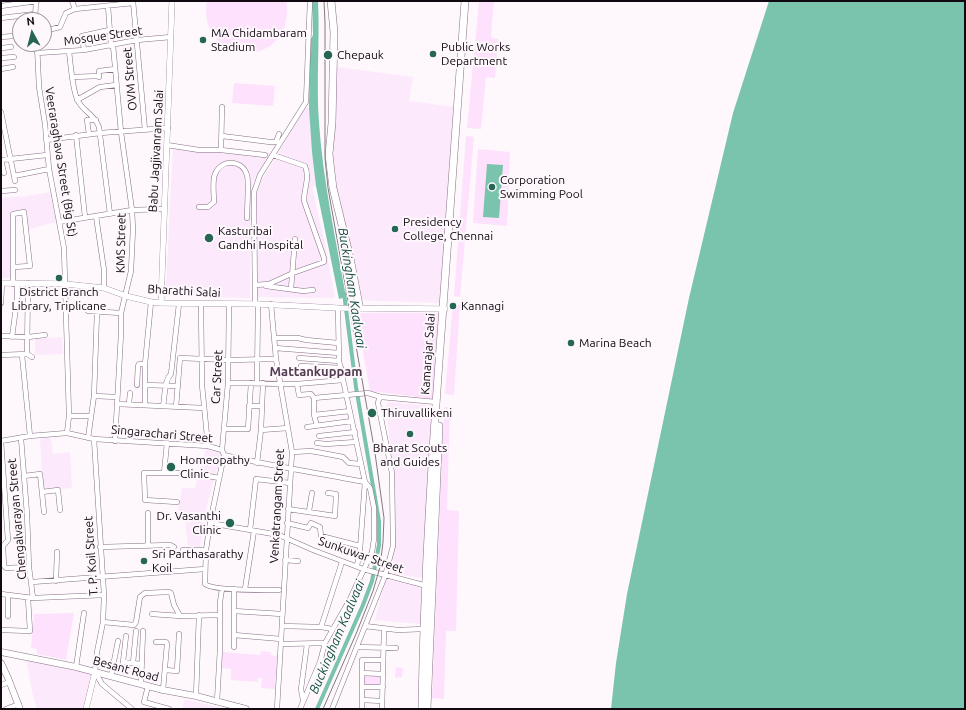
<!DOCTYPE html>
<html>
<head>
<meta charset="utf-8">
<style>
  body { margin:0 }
  #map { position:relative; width:966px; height:710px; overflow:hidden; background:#fef8fd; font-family:Ubuntu,sans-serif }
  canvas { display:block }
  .frame { position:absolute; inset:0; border:2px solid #110811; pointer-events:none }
  .north { position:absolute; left:12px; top:12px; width:40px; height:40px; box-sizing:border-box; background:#fef8fd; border:1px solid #9f989f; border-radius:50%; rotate:353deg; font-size:11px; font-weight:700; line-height:16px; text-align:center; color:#110811 }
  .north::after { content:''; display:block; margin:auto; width:14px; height:18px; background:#256655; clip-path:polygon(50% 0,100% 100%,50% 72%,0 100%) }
</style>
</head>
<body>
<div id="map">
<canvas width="966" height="710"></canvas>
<div class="frame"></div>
<div class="north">N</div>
</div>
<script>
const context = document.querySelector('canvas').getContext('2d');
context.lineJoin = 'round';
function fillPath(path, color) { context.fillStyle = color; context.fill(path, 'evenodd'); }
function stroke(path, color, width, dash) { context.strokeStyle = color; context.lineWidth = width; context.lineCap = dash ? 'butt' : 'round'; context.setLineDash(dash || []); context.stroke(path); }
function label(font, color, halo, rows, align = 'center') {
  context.font = font + ' Ubuntu,sans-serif'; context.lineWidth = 4; context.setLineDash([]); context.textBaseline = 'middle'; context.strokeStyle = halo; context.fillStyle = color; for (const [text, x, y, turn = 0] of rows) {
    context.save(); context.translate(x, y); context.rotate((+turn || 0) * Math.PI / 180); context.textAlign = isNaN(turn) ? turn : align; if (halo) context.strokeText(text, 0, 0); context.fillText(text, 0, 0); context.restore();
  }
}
fillPath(new Path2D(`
  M337,67l76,10 -4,24 46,6 -14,196 -88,-3 -20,-142z
  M305,108h4l7,78 -4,1 13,57 10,54 -78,-1v-102l4,-13z
  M173,147l100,6 -20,28 -2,9 -1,108 -79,-2 -5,-3v-8z
  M50,192l6,30 -27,7 -4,-18h-12l-2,4 1,63h-11v-80l26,-2z
  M62,337l1,17 -28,1v-16z
  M388,402l44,4 -9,172 -30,-4 1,-54 -2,-60 -6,-53z
  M51,437l2,17 17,-2 2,36 -29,3 -3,-52z
  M206,449l14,3 1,2 -14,51 -7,42 -12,-1 -4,-33 -6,-2 4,-23h13z
  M386,579l35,9v36l-46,-4z
  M26,660l68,14 -11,35h-46l-4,-13z
  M185,699l40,10h-43z`), '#fde9fc');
fillPath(new Path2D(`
  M207,1h79c2,9 1,18 -2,27 -18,44 -87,25 -77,-27z
  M479,1h15l-3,36 7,2 -3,39 -9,-1 -5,52 -14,-1z
  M234,83l41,3 -2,20 -41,-3z
  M466,136l8,1 -14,160 -6,-1z
  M478,149l32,3 -3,74 -34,-3z
  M453,304l7,1 -6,90 -9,-1z
  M356,313h82l-4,86 -64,-8z
  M444,407h6l-3,103 12,1 -3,120h-10l-2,68 -12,-1z
  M74,613l-8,47 -29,-6v-5l-6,-1 3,-34z
  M261,651l10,1v3l6,1 -2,33 -14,-1 1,-10h-4v4l-27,-2v-11l-11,-1 2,-16 38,3z
  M396,667l7,1 -1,9 -7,1z
  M362,673l19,1 -1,12 -18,-1z`), '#fee1fc');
fillPath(new Path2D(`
  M312,1h6c2,40 -2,82 1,122 4,58 17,117 27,174l-7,2 -23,-113 -4,-34 -3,-44 1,-67 3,-6z
  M769,1h196v708h-354l5,-46 11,-69 62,-296 44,-185z
  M487,164l16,1 -4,53 -16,-1z`), '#7ac3ad');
stroke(new Path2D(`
  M317,709l46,-104 9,-24 7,-36v-24l-23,-134 -12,-94`), '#7ac3ad', 4);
const minor = new Path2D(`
  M72,1l3,8
  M133,1l12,129
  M1,6l36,-5
  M108,6l3,40
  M1,18l34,-4
  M35,20l1,-19
  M44,31l16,-4 6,-14 9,-4 58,-6
  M1,37l13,-1
  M37,44l2,43 6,37 4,45 15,79 5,168 -2,17
  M113,45l8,87 11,78 1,19 -2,42 -10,42v21l-6,107
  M1,48l10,-1
  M84,50l-2,-14 27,-6
  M69,52c2,13 3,38 9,49 6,11 16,13 21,26l11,87
  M37,53l47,-3 53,-10 34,-3
  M1,58l13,-1
  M1,69l12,-2
  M73,77l26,-1
  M99,77v-6l16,-2
  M77,100l23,-13 16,-2
  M1,112l14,69
  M89,134l-2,-14h9
  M76,135l9,82
  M222,136l48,6h6l3,-8
  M46,140l54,-7 68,-5
  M167,145l32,5h22l1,-43
  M221,150l44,5
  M1,160l46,-5
  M1,160l3,13
  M14,176l35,-7
  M1,191l14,-1
  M199,207h9l6,-5c0,-8 -2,-20 1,-28 6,-15 27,-15 32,1 2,6 0,35 0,43
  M96,216l8,54v18
  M59,222l73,-12 32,-1
  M13,284v-70l11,-2 6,54 -16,1
  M255,285l14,-1 24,-11 31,-11v-4l-20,-57c0,-13 6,-23 1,-35l-32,-11
  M266,286l37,5 10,-1
  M291,289l4,-50
  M1,303l1,-20
  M201,304l1,81 6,61
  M255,304l-1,-112 6,-17 46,-73 4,-101
  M271,304l5,55 16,93 -15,257
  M66,307h19l3,4 33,2
  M1,336l27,1 17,-2
  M12,337l5,-37v-16
  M274,338h24l8,2 32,3
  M275,348l64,5
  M27,354l1,-71
  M1,355l26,-1 5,3
  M22,355l8,81
  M299,358l40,3
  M301,366l40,2
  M228,383l69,1 46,-4
  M257,383l1,-79
  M297,384l2,11 12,-1 3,4 54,-5 13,4 55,5
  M137,385l1,-19 1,-2h6
  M145,385l33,1
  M94,396l23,1
  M314,398v17l3,11
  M117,404l87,4
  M129,404l1,-11
  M145,405v-41l6,-62
  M163,406c2,-9 1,-26 8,-32l8,-70
  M249,406h13
  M176,407l4,-49 49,2 47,-1
  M314,415l36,-4
  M69,416h22
  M307,427l45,-6
  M224,429h24l3,-46
  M261,430l27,-2
  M319,436l36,-4
  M21,438l6,76 2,53 4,31
  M88,438l6,-42 3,-84
  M94,439l10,156 -1,27 -6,30 -2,20 7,12 30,25
  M1,441l29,-5 37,-3 27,6 114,7 14,4 2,5
  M1,441l7,99 -5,6 1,20 2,2 23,-1
  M317,443l9,1 30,-2
  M222,450l6,-67 1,-79
  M292,452l19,-1 11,2 21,4 6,6 12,1
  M224,455c47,11 94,18 141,27l-5,67 -3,17
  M224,455l-14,68 -4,27 -1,34c7,7 62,6 74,6
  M257,463l4,-33 2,-47
  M164,473l3,-30
  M24,476l16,-2 4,38
  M42,492l16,-2 2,20
  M177,502l-32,-2 -1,-27h48l27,5
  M288,509l47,7 1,-22 -8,-1
  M309,511l3,-18
  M148,513v33
  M210,523l69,12 34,15 50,19 64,17
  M287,523l21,5 3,-5 9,4 1,9 39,10
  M250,530l6,-51 34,4
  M100,547l70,-2 4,2
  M183,550h23
  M285,560l13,1
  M56,581l1,-29
  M32,582l173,-13
  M245,589l9,-58
  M1,594l32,4 71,-3
  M8,595v21
  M234,611l48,3
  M152,614l28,2 40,-1
  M103,622l31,3 2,-3 4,-25 5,-4 24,-1 2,1 3,12 6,11
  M282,626l39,1 11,2
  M365,626l33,4 26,-1
  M321,627l21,-65
  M1,630l29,1 -2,-33
  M234,635l47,4
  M126,636l-3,26 18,2
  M156,642h10l1,2 -4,46
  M281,644l44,-1
  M234,647v-58
  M357,647l39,1
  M133,663l3,-32
  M76,667l8,-54
  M165,670l12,1 2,-37
  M362,673v-13h21
  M111,676l7,-35
  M141,684l2,-53
  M1,685l9,-3
  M148,686l-4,16 25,7
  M383,687h-21v-14l21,1
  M196,696l3,-81
  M303,700l-2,-11 6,-45
  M362,700l20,1
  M217,702l3,-53v-47l2,-13
  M6,709l13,-5
  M300,709l20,-47 5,-19 25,-44 22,-47 2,-13v-31l-4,-20 -5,-6 -26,-121 -1,-53
  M332,709l53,-133 8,-30 -1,-73 -14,-70 1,-4 2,-2
  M362,709v-22
  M382,709l2,-80`);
const tertiary = new Path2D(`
  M1,283l64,1 39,4 22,8 25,6 10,1 97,1 80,4 107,1
  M161,303l11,-302
  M86,709l9,-37`);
const secondary = new Path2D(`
  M1,652l75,15 87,23 33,6 50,13
  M1,663l7,15 12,31`);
const primary = new Path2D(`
  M331,1l3,31 -2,91 -3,31 2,18 2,16 17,70 9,47
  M422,709c2,-134 11,-268 21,-402 7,-102 14,-204 22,-306
  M427,709l12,-283`);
stroke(minor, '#876f85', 5.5);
stroke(tertiary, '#876f85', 6);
stroke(secondary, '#876f85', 7);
stroke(primary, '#876f85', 8);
stroke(minor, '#fff', 4.5);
stroke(tertiary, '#fff', 5.5);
stroke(secondary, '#fff', 6);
stroke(primary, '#fff', 7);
stroke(new Path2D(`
  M323,709l33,-75 17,-43 7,-24 3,-25 1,-24 -9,-65 -47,-265 -3,-30v-135l-1,-22`), '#817a81', 1);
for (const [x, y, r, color] of [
  [203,40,4,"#256655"],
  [433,54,4,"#256655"],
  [328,55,5,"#256655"],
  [492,187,4,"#256655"],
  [395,229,4,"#256655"],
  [209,238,5,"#256655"],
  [59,278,4,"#256655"],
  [453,306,4,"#256655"],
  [571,343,4,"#256655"],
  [372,413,5,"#256655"],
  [410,434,4,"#256655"],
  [171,467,5,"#256655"],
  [230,523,5,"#256655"],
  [144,561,4,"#256655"]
]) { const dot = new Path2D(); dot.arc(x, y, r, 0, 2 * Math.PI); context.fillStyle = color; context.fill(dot); stroke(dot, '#fef8fd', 1.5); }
label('12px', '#110811', '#fef8fd', [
  ["MA Chidambaram",211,33],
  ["Stadium",211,47],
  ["Public Works",441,47],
  ["Department",441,61],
  ["Chepauk",337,55],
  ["Corporation",500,180],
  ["Swimming Pool",500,194],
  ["Presidency",403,222],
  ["College, Chennai",403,236],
  ["Kasturibai",218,231],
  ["Gandhi Hospital",218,245],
  ["District Branch",59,292,"center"],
  ["Library, Triplicane",59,306,"center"],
  ["Kannagi",461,306],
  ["Marina Beach",579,343],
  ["Thiruvallikeni",381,413],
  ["Bharat Scouts",410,448,"center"],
  ["and Guides",410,462,"center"],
  ["Homeopathy",180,460],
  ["Clinic",180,474],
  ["Dr. Vasanthi",221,516,"right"],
  ["Clinic",221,530,"right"],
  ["Sri Parthasarathy",152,554],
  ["Koil",152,568]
], 'left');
label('12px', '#110811', '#fef8fd', [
  ["Mosque Street",103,36,-8],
  ["OVM Street",130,79,-95],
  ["Babu Jagjivanram Salai",156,151,-87],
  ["Veeraraghava Street (Big St)",61,162,81],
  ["KMS Street",121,243,-89],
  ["Bharathi Salai",184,291,3],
  ["Kamarajar Salai",428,354,-86],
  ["Car Street",217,377,-87],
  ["Singarachari Street",162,434,5],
  ["Venkatrangam Street",277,506,-87],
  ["Chengalvarayan Street",17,519,-95],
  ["Sunkuwar Street",361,555,19],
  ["T. P. Koil Street",91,556,-94],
  ["Besant Road",126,669,15]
]);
label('italic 13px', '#0e4d3e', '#fef8fd', [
  ["Buckingham Kaalvaai",352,288,81],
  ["Buckingham Kaalvaai",337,637,-67]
]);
label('bold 13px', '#533d52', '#fef8fd', [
  ["Mattankuppam",316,372]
]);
</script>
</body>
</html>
